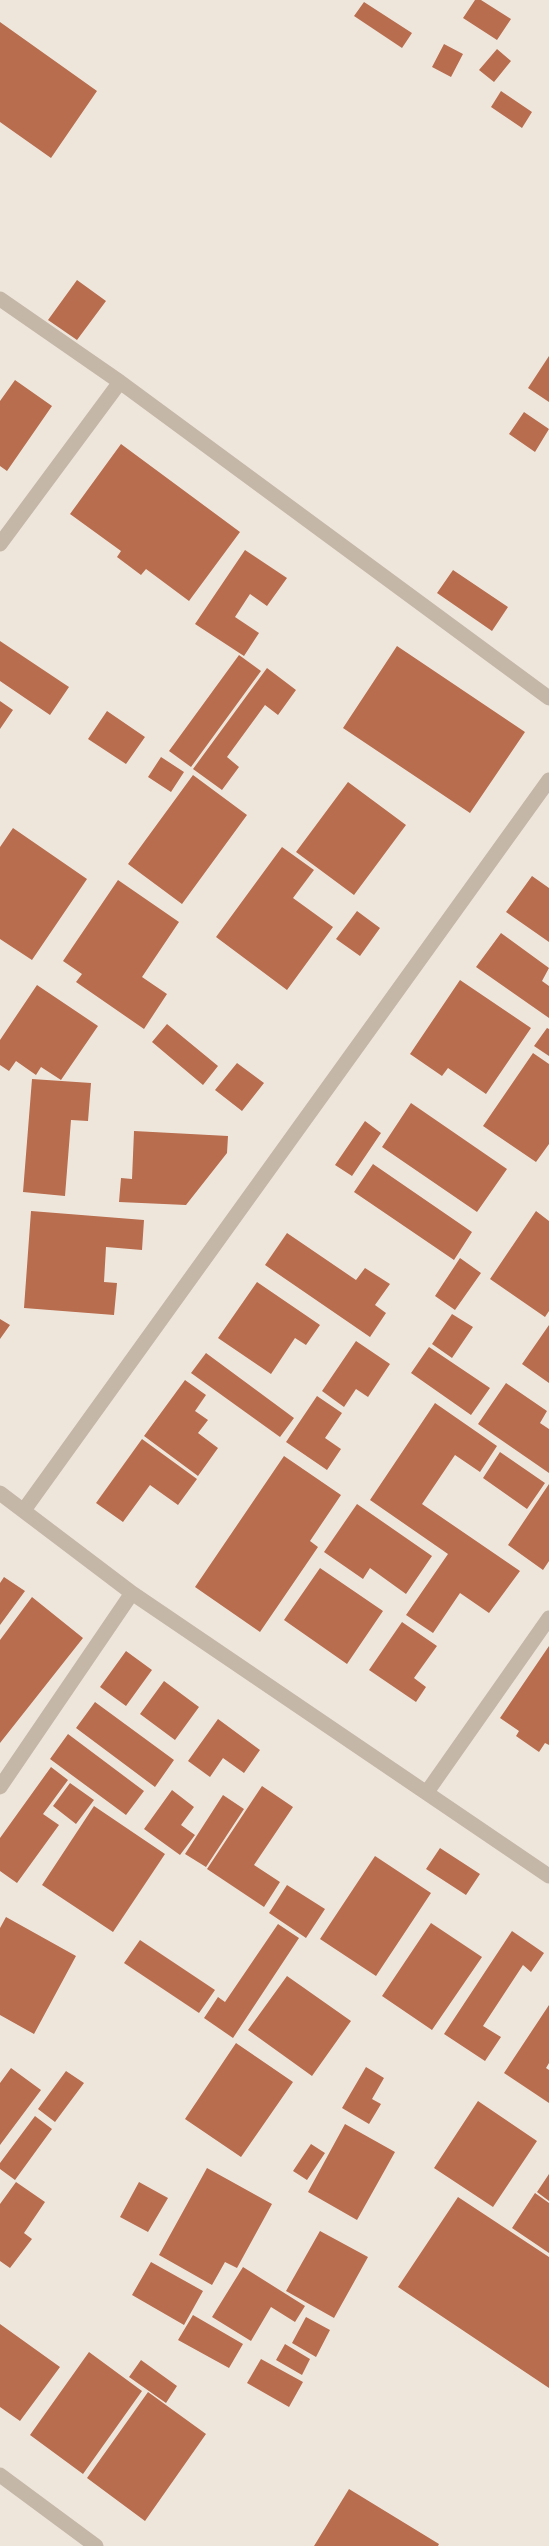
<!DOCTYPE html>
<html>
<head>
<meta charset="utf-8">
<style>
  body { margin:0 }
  canvas { display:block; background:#efe6db }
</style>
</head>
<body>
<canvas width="549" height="2546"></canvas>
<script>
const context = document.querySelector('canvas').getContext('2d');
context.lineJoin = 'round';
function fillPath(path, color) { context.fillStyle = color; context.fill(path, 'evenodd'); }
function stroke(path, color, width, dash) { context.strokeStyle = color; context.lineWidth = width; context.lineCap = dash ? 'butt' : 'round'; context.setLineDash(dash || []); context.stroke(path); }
fillPath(new Path2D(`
  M475,0h6l30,19 -14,21 -34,-22z
  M364,2l48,31 -10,15 -48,-32z
  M0,22l97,69 -46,67 -51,-36z
  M444,44l19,10 -12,23 -19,-10z
  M497,49l14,12 -17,21 -15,-12z
  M501,91l31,21 -10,16 -31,-21z
  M77,280l29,21 -29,39 -29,-20z
  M549,356v46l-21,-14z
  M15,380l37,26 -45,65 -7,-5v-65z
  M524,412l25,17 -14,23 -26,-18z
  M121,444l119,88 -51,69 -43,-32 -5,6 -24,-18 4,-6 -51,-37z
  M245,550l42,28 -20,28 -17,-12 -15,23 24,16 -15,23 -49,-32z
  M453,570l55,37 -16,24 -55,-38z
  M0,641l69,46 -19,28 -50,-34z
  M397,646l128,86 -55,81 -127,-85z
  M239,655l22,16 -70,96 -22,-16z
  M267,668l29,22 -18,25 -13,-10 -38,52 12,10 -17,23 -29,-21z
  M0,701l13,9 -13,19z
  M107,711l38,26 -19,27 -38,-25z
  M161,757l23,15 -13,20 -23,-15z
  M193,775l54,40 -65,89 -54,-40z
  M348,782l58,43 -52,70 -58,-43z
  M13,828l74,51 -55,81 -32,-21v-92z
  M282,847l32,23 -21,28 40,29 -46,63 -71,-53z
  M532,876l17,12v54l-43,-30z
  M118,880l61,42 -37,55 25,17 -23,35 -68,-47 6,-8 -19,-13z
  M357,911l23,17 -20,28 -24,-17z
  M501,933l48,35 -7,13 7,5v32l-73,-51z
  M460,980l71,48 -45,66 -38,-26 -6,8 -32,-22z
  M37,985l61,41 -37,54 -20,-13 -5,8 -20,-14 -7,10 -9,-6v-25z
  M167,1024l51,42 -15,19 -51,-43z
  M547,1028l2,1v27l-15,-10z
  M533,1053l16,11v80l-13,18 -53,-36z
  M237,1063l27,20 -22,28 -27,-21z
  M32,1079l59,4 -3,38 -17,-1 -6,76 -42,-4z
  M411,1103l96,66 -30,43 -95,-65z
  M365,1121l16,12 -29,43 -17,-11z
  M134,1131l94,5 -1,17 -41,52 -67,-3 2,-24 11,1z
  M373,1164l99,68 -18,28 -100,-68z
  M31,1211l113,9 -2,30 -36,-3 -2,35 13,1 -3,32 -90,-7z
  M536,1211l13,10v90l-4,6 -55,-38z
  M287,1233l69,47 9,-12 25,16 -15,21 11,8 -16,24 -105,-72z
  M460,1258l21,15 -26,37 -20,-14z
  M257,1282l63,43 -14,20 -11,-7 -24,36 -53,-36z
  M452,1314l21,13 -21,31 -20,-14z
  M0,1319l10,6 -10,14z
  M549,1325v58l-27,-19z
  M356,1341l34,23 -22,33 -12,-8 -12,18 -22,-16z
  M429,1347l61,41 -19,27 -60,-42z
  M206,1353l88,65 -14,19 -89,-64z
  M185,1380l21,15 -11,16 13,9 -10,13 20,15 -20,28 -54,-40z
  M506,1383l41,28 -7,12 9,6v44l-71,-49z
  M317,1396l25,17 -17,25 16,11 -14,21 -41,-28z
  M435,1403l62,43 -17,26 -25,-17 -33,49 98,67 -31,42 -29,-20 -27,40 -27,-18 42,-61 -78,-54z
  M142,1439l55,40 -19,26 -28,-20 -27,37 -27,-19z
  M500,1452l45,31 -18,26 -44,-31z
  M284,1456l57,39 -31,46 8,6 -58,85 -65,-45z
  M549,1484v77l-6,9 -35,-25z
  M357,1504l75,52 -26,38 -36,-26 -7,11 -39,-27z
  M320,1568l63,43 -36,53 -63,-44z
  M4,1577l21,14 -25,34v-42z
  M32,1597l51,41 -83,105v-103z
  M402,1622l35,24 -23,32 12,9 -10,15 -47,-32z
  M549,1646v99l-4,-2 -6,9 -23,-16 3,-5 -19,-13z
  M126,1651l26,19 -26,36 -26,-19z
  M164,1681l35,26 -24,33 -35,-26z
  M95,1702l79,58 -19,27 -79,-59z
  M218,1719l42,31 -16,23 -21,-15 -13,19 -22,-16z
  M68,1734l76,57 -18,24 -76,-56z
  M51,1767l17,13 -25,34 16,11 -42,58 -17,-12v-33z
  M70,1783l24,17 -18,24 -23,-18z
  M262,1786l31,21 -39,58 26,17 -16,25 -57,-38z
  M172,1790l22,17 -13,18 14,10 -15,20 -36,-26z
  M223,1795l21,14 -38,58 -21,-13z
  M94,1806l71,48 -52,78 -71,-47z
  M440,1848l40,26 -14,21 -40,-26z
  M375,1856l56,37 -55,83 -56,-37z
  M287,1885l38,24 -19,29 -37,-25z
  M6,1917l70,39 -42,78 -34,-19v-87z
  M431,1923l51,34 -50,73 -50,-34z
  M278,1924l21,14 -66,100 -29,-20 14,-21 7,5z
  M512,1931l32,22 -13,19 -8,-7 -40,61 18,11 -16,24 -41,-27z
  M140,1940l75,50 -16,23 -75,-50z
  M287,1976l64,45 -39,55 -64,-46z
  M549,2005v58l-3,5 3,2v33l-45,-30z
  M236,2043l57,39 -52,75 -56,-38z
  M366,2067l18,11 -12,21 9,5 -12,20 -27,-16z
  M11,2068l30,22 -41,55v-62z
  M66,2071l18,12 -29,39 -17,-13z
  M478,2101l59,40 -44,66 -59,-39z
  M35,2116l17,13 -37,51 -15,-11v-6z
  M345,2124l50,28 -38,68 -49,-28z
  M311,2144l14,9 -18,27 -14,-9z
  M207,2168l65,36 -35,64 -12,-6 -13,23 -53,-30z
  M549,2174v27l-12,-9z
  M16,2182l29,20 -21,31 8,6 -22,29 -10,-7v-57z
  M139,2182l29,16 -20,34 -28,-15z
  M535,2193l14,10v50l-37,-25z
  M458,2197l91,60v131l-151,-101z
  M320,2231l48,26 -34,61 -48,-27z
  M151,2262l52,29 -19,34 -52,-30z
  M243,2267l62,39 -10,16 -24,-15 -20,34 -39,-24z
  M193,2315l50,29 -14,24 -51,-28z
  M306,2317l24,13 -14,27 -24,-14z
  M0,2324l60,43 -40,54 -20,-14z
  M285,2344l25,15 -8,16 -26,-15z
  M89,2352l53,39 -59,83 -53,-39z
  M261,2359l42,23 -14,25 -42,-24z
  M141,2360l36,26 -11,17 -37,-26z
  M148,2392l58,42 -61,87 -58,-43z
  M349,2489l90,55 -1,2h-124z`), '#b86d4f');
stroke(new Path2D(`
  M0,299l120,83 429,316
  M0,544l120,-162
  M0,1493l132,100 417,283
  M24,1510l525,-730
  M0,1787l132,-194
  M427,1792l122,-174`), '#c5b7a8', 15);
stroke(new Path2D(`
  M0,2475l96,71`), '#c5b7a8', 15);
</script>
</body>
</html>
